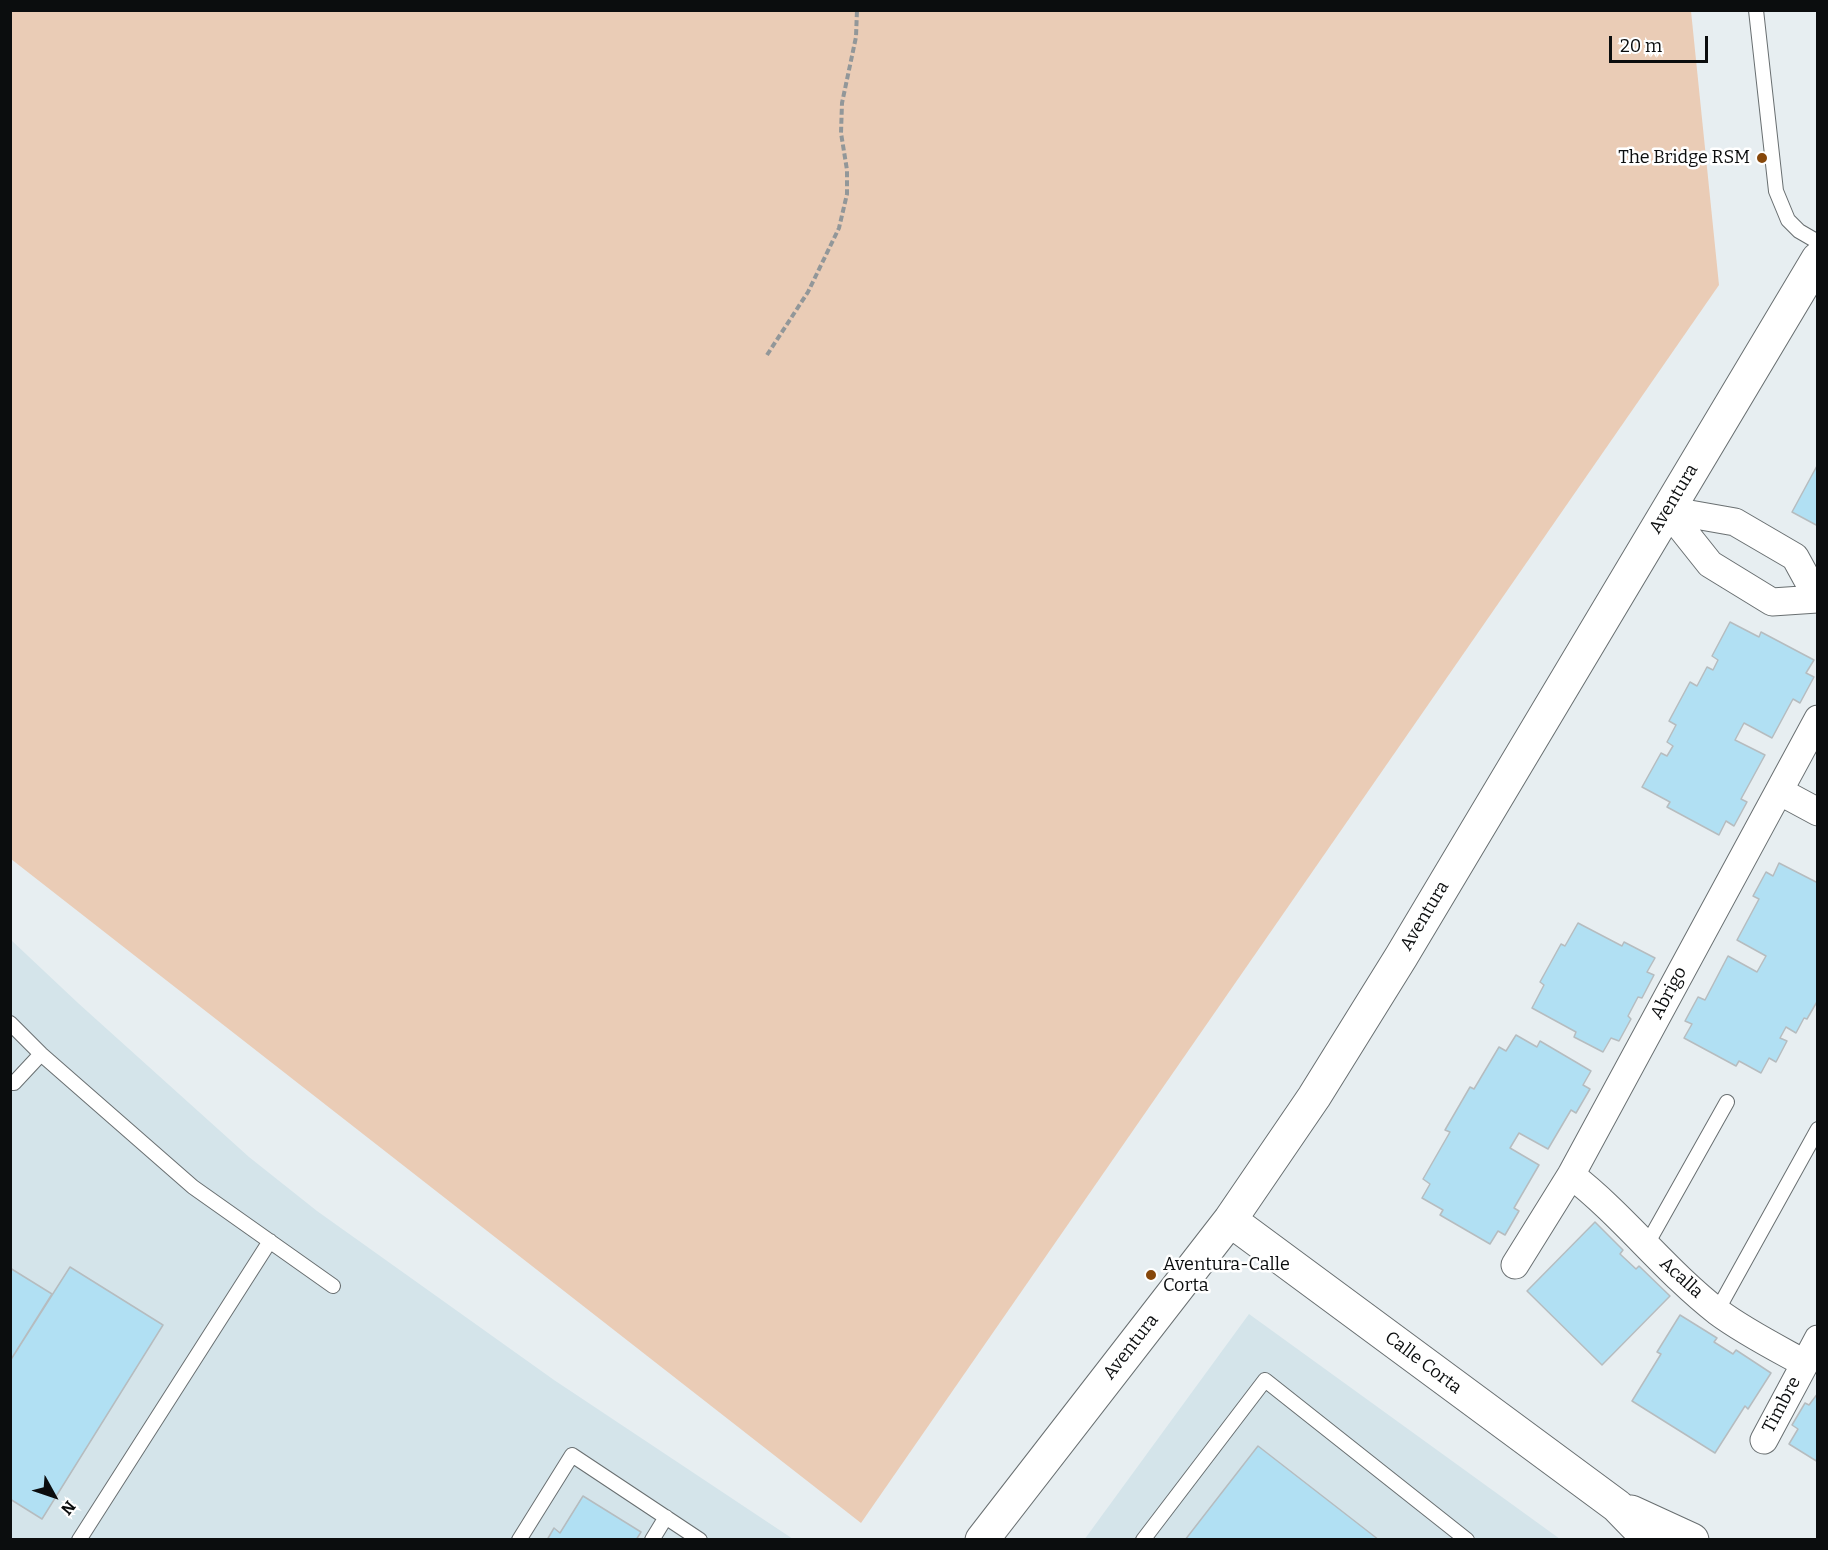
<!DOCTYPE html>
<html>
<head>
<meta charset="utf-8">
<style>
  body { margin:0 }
  #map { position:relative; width:1828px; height:1550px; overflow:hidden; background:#e7eef1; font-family:Bitter,serif }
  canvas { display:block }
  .frame { position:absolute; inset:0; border:12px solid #0b0d0e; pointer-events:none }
  .north { position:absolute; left:24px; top:1466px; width:60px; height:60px; -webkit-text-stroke:4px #fff; paint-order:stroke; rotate:130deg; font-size:16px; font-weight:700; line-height:24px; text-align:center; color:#0b0d0e }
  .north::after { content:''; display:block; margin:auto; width:21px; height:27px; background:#0b0d0e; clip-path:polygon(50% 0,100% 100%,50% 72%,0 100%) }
  .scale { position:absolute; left:1609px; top:36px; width:99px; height:27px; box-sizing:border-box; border:3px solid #0b0d0e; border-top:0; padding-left:8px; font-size:18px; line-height:21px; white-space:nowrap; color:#0b0d0e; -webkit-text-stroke:4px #fff; paint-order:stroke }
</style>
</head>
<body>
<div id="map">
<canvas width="1828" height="1550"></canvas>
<div class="frame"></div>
<div class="north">N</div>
<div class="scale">20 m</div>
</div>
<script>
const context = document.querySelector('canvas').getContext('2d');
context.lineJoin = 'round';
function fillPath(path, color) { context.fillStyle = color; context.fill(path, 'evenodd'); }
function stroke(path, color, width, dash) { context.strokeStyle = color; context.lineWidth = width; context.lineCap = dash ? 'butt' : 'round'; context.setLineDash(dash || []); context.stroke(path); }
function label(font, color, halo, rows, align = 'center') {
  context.font = font + ' Bitter,serif'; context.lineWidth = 5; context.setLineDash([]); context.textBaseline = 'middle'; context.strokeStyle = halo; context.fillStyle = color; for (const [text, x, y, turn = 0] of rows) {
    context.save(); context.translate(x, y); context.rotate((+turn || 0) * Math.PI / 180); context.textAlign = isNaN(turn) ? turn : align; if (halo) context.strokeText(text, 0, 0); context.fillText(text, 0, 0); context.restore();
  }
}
fillPath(new Path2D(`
  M10,939l68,64 171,154 68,54 237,169 239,159h-782z
  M1249,1314l311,225 -476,1z`), '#d4e4ea');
fillPath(new Path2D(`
  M10,11h1681l28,274 -858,1238 -850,-664z`), '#eaccb6');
const building = new Path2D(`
  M1818,464v62l-26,-14z
  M1730,622l29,15 2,-5 53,28 -8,13 8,4 -14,26 -7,-4 -21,39 -28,-15 -9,17 30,15 -24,44 6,3 -13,24 -8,-5 -7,14 -52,-28 3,-5 -28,-15 19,-34 6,3 6,-10 -6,-4 9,-17 -7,-4 21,-39 7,4 10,-19 6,3 5,-10 -6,-4z
  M1779,863l39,20v117l-11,19 -3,-1 -8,15 -10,-6 -6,11 7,3 -11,21 -7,-4 -8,15 -22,-12 -3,5 -52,-28 8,-14 -7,-3 13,-24 7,3 23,-44 29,16 9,-16 -29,-16 22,-41 -6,-3 13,-24 7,4z
  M1578,923l44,23 2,-4 31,16 -8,14 7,3 -12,23 -4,-1 -10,19 3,3 -12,22 -8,-3 -8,14 -29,-15 2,-5 -44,-24 12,-23 -4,-3 21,-38 4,2z
  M1516,1035l21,12 3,-6 51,30 -8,14 7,4 -14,24 -5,-3 -23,39 -29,-16 -9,15 29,17 -25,43 5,3 -14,24 -7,-4 -8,13 -50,-29 3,-5 -21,-12 8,-14 -7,-5 27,-47 -5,-2 25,-43 4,2 25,-42 7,4z
  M1595,1222l28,28 -3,4 16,15 3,-3 31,30 -68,69 -75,-74z
  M70,1267l93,58 -121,194 -32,-20v-138z
  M10,1268l42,26 -42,67z
  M1680,1315l37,23 -3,4 19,12 3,-4 35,23 -23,36 -3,-3 -30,47 -83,-52 29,-47 -4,-2z
  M1818,1393v69l-29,-18 9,-15 -6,-4 13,-22 4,2z
  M1258,1446l121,94h-194z
  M583,1496l58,36 -5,8h-89l7,-12 6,5z`);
fillPath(building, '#b1e0f3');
stroke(building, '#b6bcbf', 1.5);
const service = new Path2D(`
  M1756,10l20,181 12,29 11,11 19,11
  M10,1023l31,31 152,133 140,99
  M10,1083h4l27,-29
  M1646,1246l81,-144
  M1717,1311l101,-182
  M79,1540l191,-299
  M519,1540l53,-85 128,85
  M652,1540l14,-23
  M1143,1540l122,-160 202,160`);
const minor = new Path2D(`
  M1667,510l43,54 62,38 45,-3
  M1667,510l68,12 60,35 23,42
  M1779,791l39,21
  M1571,1175c53,41 94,96 147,137 27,20 57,35 86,51
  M1515,1265l56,-90 247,-456
  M1764,1440l54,-101`);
const tertiary = new Path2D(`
  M1230,1220l387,286 33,34
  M1631,1512l61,28
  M982,1540l248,-320 84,-123 87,-140 417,-698`);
stroke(service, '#696f71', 16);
stroke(minor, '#696f71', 29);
stroke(tertiary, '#696f71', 35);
stroke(new Path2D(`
  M767,355l41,-63 31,-64 8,-34v-24l-6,-37 1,-30 14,-66 1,-27`), '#929799', 4, [6, 3]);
stroke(service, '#fff', 14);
stroke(minor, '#fff', 27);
stroke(tertiary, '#fff', 33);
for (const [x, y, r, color] of [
  [1762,158,6,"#86470a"],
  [1151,1275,6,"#86470a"]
]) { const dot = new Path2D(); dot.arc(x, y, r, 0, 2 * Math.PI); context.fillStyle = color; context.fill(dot); stroke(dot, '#fff', 2); }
label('18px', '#0b0d0e', '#fff', [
  ["The Bridge RSM",1750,158],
  ["Aventura-Calle",1163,1265,"left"],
  ["Corta",1163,1286,"left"]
], 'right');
label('18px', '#0b0d0e', '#fff', [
  ["Aventura",1674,499,-59],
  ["Aventura",1425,916,-59],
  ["Abrigo",1669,993,-62],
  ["Acalla",1681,1278,42],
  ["Aventura",1131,1347,-52],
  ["Calle Corta",1423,1363,37],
  ["Timbre",1782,1405,-62]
]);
</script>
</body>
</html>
